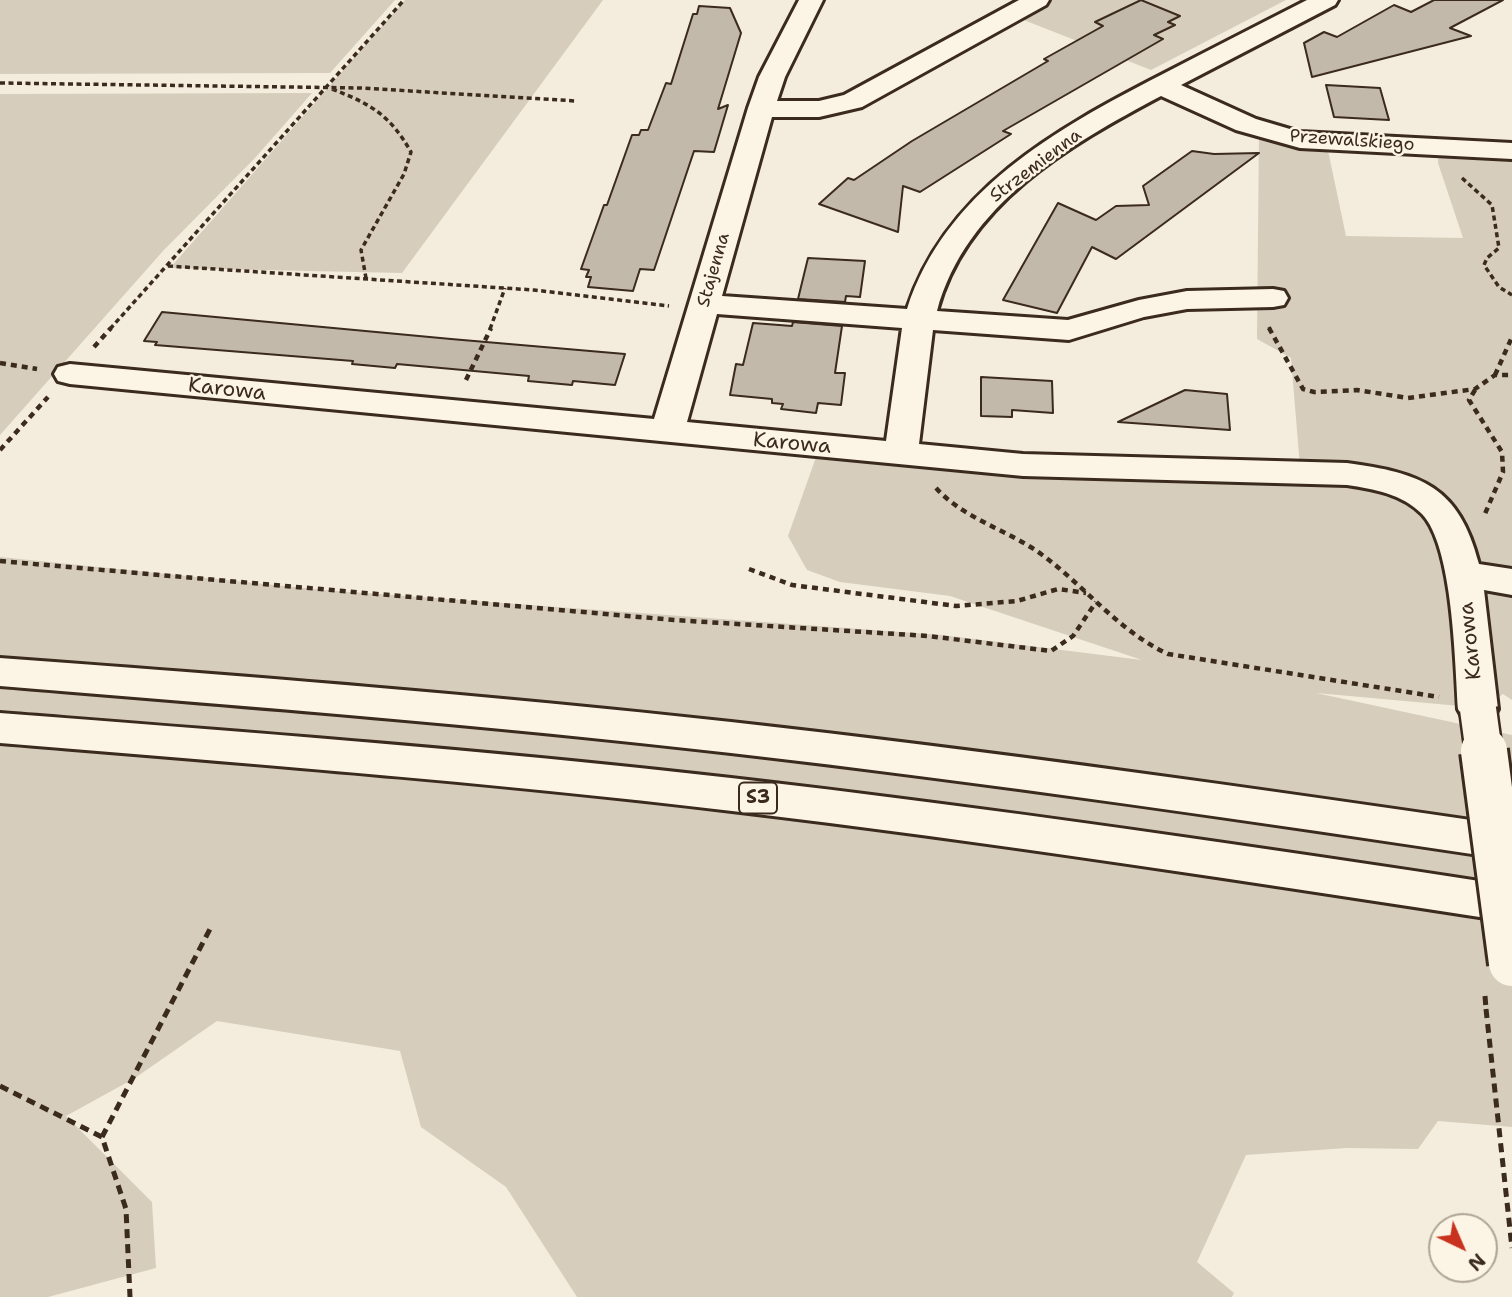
<!DOCTYPE html>
<html>
<head>
<meta charset="utf-8">
<style>
  body { margin:0 }
  #map { position:relative; width:1512px; height:1297px; overflow:hidden; background:#f4eddd; font-family:"Shantell Sans",sans-serif }
  canvas { display:block }
  .north { position:absolute; left:1428px; top:1213px; width:70px; height:70px; box-sizing:border-box; background:#fcf5e5; border:2px solid #afa495; border-radius:50%; rotate:136deg; font-size:19px; font-weight:700; line-height:28px; text-align:center; color:#3b2a1e }
  .north::after { content:''; display:block; margin:auto; width:24px; height:32px; background:#c8321e; clip-path:polygon(50% 0,100% 100%,50% 72%,0 100%) }
</style>
</head>
<body>
<div id="map">
<canvas width="1512" height="1297"></canvas>
<div class="north">N</div>
</div>
<script>
const context = document.querySelector('canvas').getContext('2d');
context.lineJoin = 'round';
function fillPath(path, color) { context.fillStyle = color; context.fill(path, 'evenodd'); }
function stroke(path, color, width, dash) { context.strokeStyle = color; context.lineWidth = width; context.lineCap = dash ? 'butt' : 'round'; context.setLineDash(dash || []); context.stroke(path); }
function label(font, color, halo, rows, align = 'center') {
  context.font = font + ' "Shantell Sans",sans-serif'; context.lineWidth = 5; context.setLineDash([]); context.textBaseline = 'middle'; context.strokeStyle = halo; context.fillStyle = color; for (const [text, x, y, turn = 0] of rows) {
    context.save(); context.translate(x, y); context.rotate((+turn || 0) * Math.PI / 180); context.textAlign = isNaN(turn) ? turn : align; if (halo) context.strokeText(text, 0, 0); context.fillText(text, 0, 0); context.restore();
  }
}
fillPath(new Path2D(`
  M0,0h395l-65,73 -330,1z
  M405,0h198l-201,273 -232,-5z
  M1037,0h249l-135,70 -140,-55z
  M312,93l-57,65 -92,93 -163,184v-341z
  M1259,131l67,10 20,95 117,2 -25,-75v-19l74,4v552l-9,-6 -21,14 -166,-15 196,42v392l-74,-6 -20,28 -71,-1 -101,7 -49,107 37,31 -2,4h-655l-71,-110 -85,-60 -21,-76 -183,-30 -82,57 -69,38 86,86 4,66 -108,29h-48v-740l324,33 618,45 200,25 -192,-64 -110,-14 -33,-12 -19,-34 32,-90 480,21 -9,-109 -34,-19z`), '#d6cdbd');
const building = new Path2D(`
  M1141,0l39,16 -12,6 7,3 -21,10 9,4 -160,92 8,3 -91,58 -17,-6 -5,46 -79,-28 29,-26 6,2 58,-39 136,-80 -4,-2 59,-33 -8,-4z
  M1434,0h69l-53,28 21,8 -159,41 -8,-34 20,-11 13,5 57,-32 17,7z
  M699,6l31,2 11,25 -23,76 10,-4 -14,47 -20,-1 -40,119 -14,-1 -7,22 -45,-4 3,-10h-5l3,-7 -8,-1 23,-64h3l25,-70h7l2,-5h7l18,-47 5,1 22,-70h4z
  M1326,85l54,3 9,32 -55,-3z
  M1192,151l22,3 45,-1 -143,106 -24,-12 -35,66 -54,-13 55,-97 38,17 20,-14 33,-1 -6,-19z
  M808,258l57,3 -5,36 -14,-1 -1,6 -47,-3z
  M162,312l289,27 174,15 -10,31 -42,-4 -1,4 -44,-4 1,-5 -132,-12 -2,4 -43,-4 1,-3 -198,-16 2,-3 -13,-1z
  M793,322l49,4 -7,47h10l-4,32 -23,-2 -2,10 -35,-4 2,-5 -11,-1v-4l-42,-4 6,-31 7,1 10,-42 39,3z
  M981,377l71,4 1,32 -41,-3v7l-31,-1z
  M1185,390l42,4 3,36 -112,-8z`);
fillPath(building, '#c3b9aa');
stroke(building, '#3b2a1e', 2);
const minor = new Path2D(`
  M799,0h24l-38,77 -8,24h42l25,-6 175,-95h30l-3,5 -184,102 -43,10h-47l-50,179 185,13c38,-118 149,-180 254,-234 48,-25 97,-50 146,-75h31l-3,5 -154,80 75,34 44,13 212,11v16l-212,-11 -64,-18 -75,-34c-92,49 -195,108 -224,215l131,9 71,-20 48,-9 86,-2 11,2 4,7 -4,7 -11,2 -86,2 -43,8 -75,23 -136,-10 -14,114 104,10 324,9c74,10 112,23 132,101l33,5v26l-28,-5 14,119 -6,11 -14,4 -14,-4 -6,-11c-3,-46 -5,-163 -36,-195 -20,-20 -48,-25 -75,-29l-324,-9 -953,-92 -12,-3 -4,-7 4,-7 12,-3 584,55 94,-311 11,-31zM717,314l185,14 -16,113 -199,-19z`);
const highway = new Path2D(`
  M0,658c244,18 488,37 731,64 261,29 521,66 781,104v34c-260,-39 -520,-77 -781,-107 -243,-28 -487,-47 -731,-67z
  M0,713c244,19 488,37 731,65 261,30 521,68 781,108v36c-260,-40 -519,-80 -780,-111 -244,-29 -488,-48 -732,-68z`);
stroke(minor, '#3b2a1e', 6);
stroke(highway, '#3b2a1e', 6);
stroke(new Path2D(`
  M0,83l361,5 215,13
  M332,89c39,15 58,26 79,63l-7,22 -43,76 5,28
  M1462,178l30,27 7,43 -12,10 -3,7 15,22 13,8
  M168,266l366,24 135,16
  M1269,327l1,2
  M110,329l294,-329
  M490,329l15,-41`), '#3b2a1e', 3.5, [5, 3.5]);
stroke(new Path2D(`
  M1269,328l34,61 11,3 43,-2 51,8 67,-9 20,-14h17
  M94,347l17,-19
  M0,363l37,6
  M1495,375l17,-38
  M466,380l25,-52
  M1475,390l-6,10 33,52 1,20 -19,44
  M0,450l48,-53
  M936,488c28,31 72,42 105,66 44,32 77,77 127,100l271,43
  M0,561l674,59 254,16 123,15 22,-15 23,-34
  M749,569l43,16 164,21 61,-5 41,-12 28,4`), '#3b2a1e', 4.5, [6, 5]);
stroke(new Path2D(`
  M1486,1009l26,239
  M0,1086l102,51 24,72 4,88
  M102,1137l109,-210`), '#3b2a1e', 5, [9, 6]);
fillPath(minor, '#fcf5e5');
fillPath(highway, '#fcf5e5');
const minorBridgeFar1 = new Path2D(`
  M1478,709l6,44`);
const minorBridge = new Path2D(`
  M1484,751l28,212`);
stroke(minorBridgeFar1, '#3b2a1e', 41, []);
stroke(minorBridge, '#3b2a1e', 52, []);
stroke(new Path2D(`
  M1485,996l1,13`), '#3b2a1e', 5, [9, 6]);
stroke(minorBridgeFar1, '#fcf5e5', 36);
stroke(minorBridge, '#fcf5e5', 46);
label('18px', '#3b2a1e', '#fcf5e5', [
  ["Przewalskiego",1352,141,4],
  ["Strzemienna",1036,166,-37],
  ["Stajenna",714,270,-74]
]);
for (const [x, y, w] of [
  [758,798,38]
]) { const box = new Path2D(); box.roundRect(x - w / 2, y - 15.5, w, 31, 5); context.fillStyle = '#fcf5e5'; context.fill(box); stroke(box, '#3b2a1e', 2); }
label('bold 19px', '#3b2a1e', null, [
  ["S3",758,798]
]);
label('21px', '#3b2a1e', '#fcf5e5', [
  ["Karowa",227,390,6],
  ["Karowa",792,444,5],
  ["Karowa",1471,641,-96]
]);
</script>
</body>
</html>
